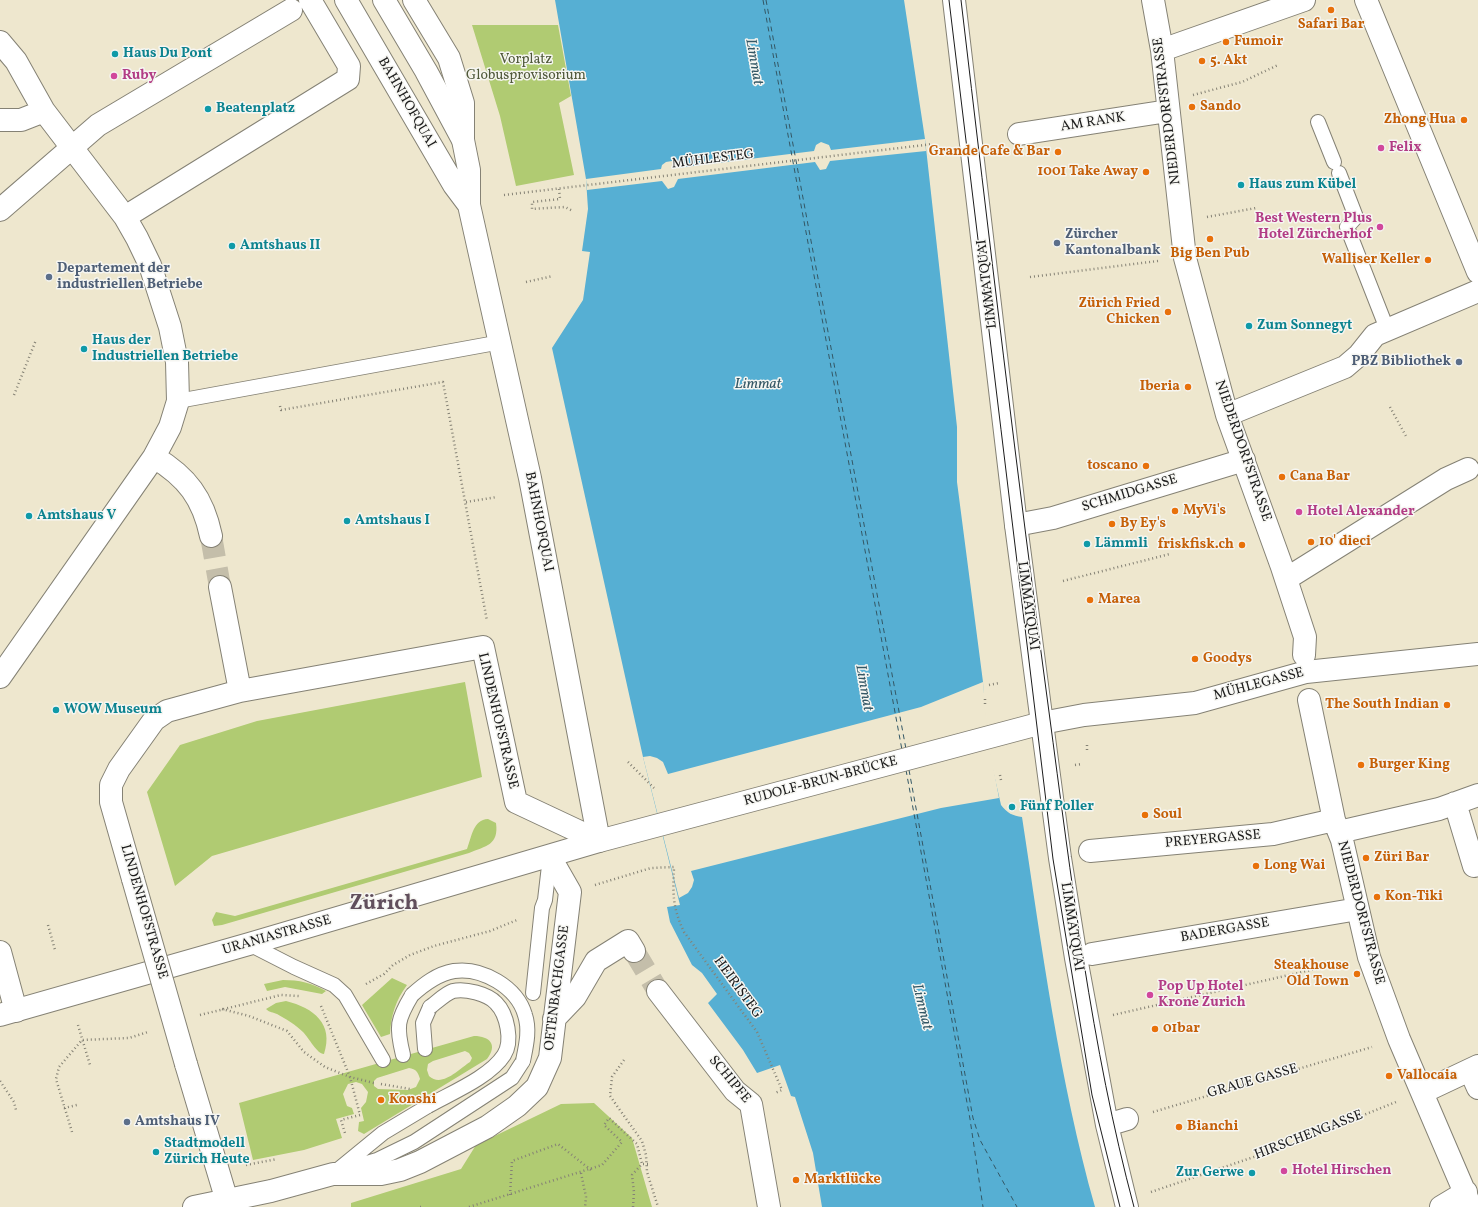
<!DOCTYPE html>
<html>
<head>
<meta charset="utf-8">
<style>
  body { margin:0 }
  canvas { display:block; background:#eee7ce }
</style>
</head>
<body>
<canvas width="1478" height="1207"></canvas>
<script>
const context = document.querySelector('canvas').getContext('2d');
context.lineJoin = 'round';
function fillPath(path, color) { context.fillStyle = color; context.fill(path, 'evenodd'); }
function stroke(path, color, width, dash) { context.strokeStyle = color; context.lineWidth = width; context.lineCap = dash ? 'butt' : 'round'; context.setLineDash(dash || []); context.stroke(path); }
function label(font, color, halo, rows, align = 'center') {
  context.font = font + ' Vollkorn,serif'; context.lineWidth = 3; context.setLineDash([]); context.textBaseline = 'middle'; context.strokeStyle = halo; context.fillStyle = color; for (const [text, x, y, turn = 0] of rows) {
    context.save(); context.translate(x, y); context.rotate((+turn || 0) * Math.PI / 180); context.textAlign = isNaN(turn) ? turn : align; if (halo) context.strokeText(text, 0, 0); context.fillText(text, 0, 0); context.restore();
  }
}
fillPath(new Path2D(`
  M472,25h86l13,71 -12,7 15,72 -58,11 -16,-70z
  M465,682l17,95 -270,79 -37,30 -28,-94 33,-47 77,-24z
  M488,819l8,4c3,22 -10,23 -27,30l-247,72 -8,1 -2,-6 4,-8 19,4 232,-67c5,-13 6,-29 21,-30z
  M392,978l15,7c-11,15 -16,30 -17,49l-9,3 -19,-32z
  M283,980c16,0 29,3 43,11l-4,3 -37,-7 -18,4 -3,-7z
  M286,1001c28,7 48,23 38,53 -7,0 -15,-16 -21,-22 -7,-7 -17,-13 -26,-18 -4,-2 -7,-1 -11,-5l10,-6z
  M474,1036c16,0 24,9 13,23l-123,75 -6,-3 1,-9 5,-1 -3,-13 5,-6 2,-10 -6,-8 -6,-2 -8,2 -5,10 4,12 5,2 2,6 -18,5 6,19 -38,12 -51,10 -14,-57zM465,1051l4,2 3,5 -2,4c-11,7 -28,26 -41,14l-2,-6 1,-6 5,-3zM409,1068c7,1 9,4 11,11l-4,8 -8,3 -30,-1 -4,-3v-5l3,-3z
  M594,1103l38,35 20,69h-301v-4l110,-34 15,-24 85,-41z`), '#b0cb72');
fillPath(new Path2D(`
  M555,0h349l21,139 32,288v55l26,200 3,57 15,66c6,8 12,11 21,12 20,131 37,262 73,390h-273l-9,-54 -18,-56 -4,-1 -11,-31 -23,8 -14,-23 -35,-47 9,-9 -15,-21 -10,-8 -22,-43 -3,-15 13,-2 -37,-148 -91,-409 31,-48 7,-48 -8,-1 6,-42 -2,-30z`), '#56afd3');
fillPath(new Path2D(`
  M925,139l1,12 -96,10 -4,8 -6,1 -5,-8 -137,17 -4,8 -6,2 -6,-8 -75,9 -1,-11 75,-10 1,-4 4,-3 6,-1 4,2 1,5 137,-17 2,-6 5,-3 8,3 2,5z
  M983,682l5,57 11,59 -58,10 -250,63 3,9 -2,7 -4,6 -9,5 -36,-141 7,-1 7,2 6,4 5,12 253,-67z`), '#eee7ce');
stroke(new Path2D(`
  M763,0l139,750
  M766,0l140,749
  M906,770l64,349 13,88
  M909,770l64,348 7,22 37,67`), '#335765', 1, [5, 4]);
stroke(new Path2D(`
  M211,536l9,51
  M634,951l24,40`), '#c4beaa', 22, [22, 11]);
const lane = new Path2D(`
  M1318,122l16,40
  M1339,173l17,44 -9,10 40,102
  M178,401l323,-59
  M249,944l45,23 40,18 11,10 38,65
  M533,993l9,-85 3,-8 5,-43
  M425,1049l-2,-26 7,-16
  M403,1055c-7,-29 -6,-35 9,-60
  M350,1168l27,-8 37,-18 98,-64 11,-17
  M339,1169l44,-36 45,-27`);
const street = new Path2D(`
  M414,0l35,58 14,45v37
  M1153,0l9,50 23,208 42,157 55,152 23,70 -1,18
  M1366,0l112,272
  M0,42l16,19 28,50 81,106 12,21 13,27 20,62 7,35 1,39 -8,26 -16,30 -154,220
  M1162,50l142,-50
  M0,120h21l23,-9
  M1019,134l149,-23
  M0,210l98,-85 193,-115
  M125,217l223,-138 1,-13 -39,-66
  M1227,415l118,-48 14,-12 16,-20 103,-44
  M154,457c33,20 49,41 57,79
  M1016,525l37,-7 191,-58
  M1286,579l160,-100 22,-10
  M240,691l243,-44 33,155 83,39
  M1309,700l25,120 8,20 27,117 30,82 72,168
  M1042,723l18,135 16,100 31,167 20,82
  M1455,803l19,63
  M1339,832l100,-23 39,-14
  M1090,851l183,-17 61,-14
  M133,879l-22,-77v-17l8,-16 35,-49 13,-9 73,-20 -20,-104
  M0,952l16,59
  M1092,954l266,-45
  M658,991l77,100 16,13 18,103
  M554,1019l21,-22 21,-36 32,-20 6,10
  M186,1064l41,137
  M1470,1070l8,18
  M1423,1092l55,-26
  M1107,1125l20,-6
  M194,1207l77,-16 62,-17h48l19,-4 20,-8 67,-35 30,-21 20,-19 13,-29 20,-166 -20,-35
  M1441,1207l25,-15`);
const secondary = new Path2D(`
  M346,0l108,185 15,20
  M384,0l42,71 37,69 6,30v35l61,273 69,363
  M954,0l62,525 26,198
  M0,1015l249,-71 350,-103 443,-118 42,-8 111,-12 111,-31 172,-18`);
stroke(lane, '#858275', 16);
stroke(street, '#858275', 24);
stroke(secondary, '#858275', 24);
stroke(new Path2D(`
  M1193,95l49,-13 36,-17
  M559,189l1,10 -28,3v7l33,-2 8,4
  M504,195l429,-51
  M1207,217l49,-9
  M1030,277l128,-16
  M526,282l27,-6
  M14,395l22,-55
  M280,406l1,4 162,-28 44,239
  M1390,407l17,31
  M466,502l31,-5
  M1063,581l107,-27
  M989,685l10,-2
  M985,699v5
  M1087,745v6
  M628,762l26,26
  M1075,765l7,-1
  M1000,775l1,5
  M595,885l56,-17 23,-1c-1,27 -2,39 10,65l73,100 25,58 -7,3
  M48,925l7,25
  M366,984l18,-10 9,-9 17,-10 24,-9 56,-15 27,-11
  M321,1006l29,71 10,38 -19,5 4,13
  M222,1009l27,7 38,15 17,21 21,15 25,10 24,6
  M200,1015l81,-20 18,1
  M1113,1015l229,-52
  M78,1025l12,40
  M624,1060l-12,17 -2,19 32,45 4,14 1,17 11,35
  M0,1081l14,21 2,8
  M381,1084l29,5
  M64,1108l13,-3
  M1153,1112l219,-65
  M72,1132l-16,-53 3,-12 23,-27 47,-2 19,-6
  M246,1165l31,-6
  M581,1173l5,24 -1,10
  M1151,1192l138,-47 107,-43
  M510,1195l2,-34 46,-17 33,26
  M420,1207h4
  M469,1207l133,-42 20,-23 -18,-17 5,-7 28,26 5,20
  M633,1207l1,-15 -2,-17 10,-11h6`), '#858275', 2.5, [1, 3]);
stroke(lane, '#fff', 14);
stroke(street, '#fff', 22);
stroke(secondary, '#fff', 22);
stroke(new Path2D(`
  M949,0l104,859 39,236 28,112
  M961,0c28,237 56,475 88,712 22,164 42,335 85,495`), '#1c1c1c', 1);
const laneBridge = new Path2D(`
  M412,995c12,-11 25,-21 42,-24 28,-4 63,16 71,44 5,15 1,31 -2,46
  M428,1106c23,-13 62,-29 76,-51 9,-14 3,-41 -8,-52 -8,-9 -31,-15 -43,-12 -7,2 -16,11 -23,16`);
const streetBridge = new Path2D(`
  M133,879l53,185`);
stroke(laneBridge, '#858275', 16, []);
stroke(streetBridge, '#858275', 24, []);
stroke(laneBridge, '#fff', 14);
stroke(streetBridge, '#fff', 22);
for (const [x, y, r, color] of [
  [1331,10,4,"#e8710a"],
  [1226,42,4,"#e8710a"],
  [115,54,4,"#0f9aa8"],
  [1202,61,4,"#e8710a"],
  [114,76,4,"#d1479c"],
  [1192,107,4,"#e8710a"],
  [208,109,4,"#0f9aa8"],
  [1464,120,4,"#e8710a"],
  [1381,148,4,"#d1479c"],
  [1058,152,4,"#e8710a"],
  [1146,172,4,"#e8710a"],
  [1241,185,4,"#0f9aa8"],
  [1380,227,4,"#d1479c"],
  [1210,239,4,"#e8710a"],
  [1057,243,4,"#5c6f8a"],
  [232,246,4,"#0f9aa8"],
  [1428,260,4,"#e8710a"],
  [49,277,4,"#5c6f8a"],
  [1168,312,4,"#e8710a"],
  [1249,326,4,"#0f9aa8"],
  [84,349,4,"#0f9aa8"],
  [1459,362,4,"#5c6f8a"],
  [1188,387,4,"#e8710a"],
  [1146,466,4,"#e8710a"],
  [1282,477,4,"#e8710a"],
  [1175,511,4,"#e8710a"],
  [1299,512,4,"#d1479c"],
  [29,516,4,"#0f9aa8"],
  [347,521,4,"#0f9aa8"],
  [1112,524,4,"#e8710a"],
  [1311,542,4,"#e8710a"],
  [1087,544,4,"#0f9aa8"],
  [1242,545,4,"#e8710a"],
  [1090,600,4,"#e8710a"],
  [1195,659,4,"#e8710a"],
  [1447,705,4,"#e8710a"],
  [56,710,4,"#0f9aa8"],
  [1361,765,4,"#e8710a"],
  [1012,807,4,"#0f9aa8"],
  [1145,815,4,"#e8710a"],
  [1366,858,4,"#e8710a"],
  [1256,866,4,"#e8710a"],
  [1377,897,4,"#e8710a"],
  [1357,974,4,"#e8710a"],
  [1150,995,4,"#d1479c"],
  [1155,1029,4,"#e8710a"],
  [1389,1076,4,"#e8710a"],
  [381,1100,4,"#e8710a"],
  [127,1122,4,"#5c6f8a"],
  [1179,1127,4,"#e8710a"],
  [156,1152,4,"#0f9aa8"],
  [1284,1171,4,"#d1479c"],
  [1252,1173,4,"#0f9aa8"],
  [796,1180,4,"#e8710a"]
]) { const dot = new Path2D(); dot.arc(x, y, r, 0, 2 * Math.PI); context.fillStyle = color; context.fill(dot); stroke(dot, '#f6f6f2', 1.5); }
label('bold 14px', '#c56008', '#f6f6f2', [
  ["Safari Bar",1331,25,"center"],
  ["Fumoir",1234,42],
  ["5. Akt",1210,61],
  ["Sando",1200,107],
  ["Zhong Hua",1456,120,"right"],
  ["Grande Cafe & Bar",1050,152,"right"],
  ["1001 Take Away",1138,172,"right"],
  ["Big Ben Pub",1210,254,"center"],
  ["Walliser Keller",1420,260,"right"],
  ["Zürich Fried",1160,304,"right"],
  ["Chicken",1160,320,"right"],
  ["Iberia",1180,387,"right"],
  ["toscano",1138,466,"right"],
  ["Cana Bar",1290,477],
  ["MyVi's",1183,511],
  ["By Ey's",1120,524],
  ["10' dieci",1319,542],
  ["friskfisk.ch",1234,545,"right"],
  ["Marea",1098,600],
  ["Goodys",1203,659],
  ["The South Indian",1439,705,"right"],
  ["Burger King",1369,765],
  ["Soul",1153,815],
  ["Züri Bar",1374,858],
  ["Long Wai",1264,866],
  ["Kon-Tiki",1385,897],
  ["Steakhouse",1349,966,"right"],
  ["Old Town",1349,982,"right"],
  ["01bar",1163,1029],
  ["Vallocaia",1397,1076],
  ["Konshi",389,1100],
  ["Bianchi",1187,1127],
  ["Marktlücke",804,1180]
], 'left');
label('bold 14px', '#0d838f', '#f6f6f2', [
  ["Haus Du Pont",123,54],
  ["Beatenplatz",216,109],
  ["Haus zum Kübel",1249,185],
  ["Amtshaus II",240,246],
  ["Zum Sonnegyt",1257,326],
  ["Haus der",92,341],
  ["Industriellen Betriebe",92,357],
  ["Amtshaus V",37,516],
  ["Amtshaus I",355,521],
  ["Lämmli",1095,544],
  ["WOW Museum",64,710],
  ["Fünf Poller",1020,807],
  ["Stadtmodell",164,1144],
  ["Zürich Heute",164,1160],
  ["Zur Gerwe",1244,1173,"right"]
], 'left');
label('14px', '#50593a', '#f6f6f2', [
  ["Vorplatz",526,60],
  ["Globusprovisorium",526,76]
]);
label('bold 14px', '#b23c85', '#f6f6f2', [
  ["Ruby",122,76],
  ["Felix",1389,148],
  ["Best Western Plus",1372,219,"right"],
  ["Hotel Zürcherhof",1372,235,"right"],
  ["Hotel Alexander",1307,512],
  ["Pop Up Hotel",1158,987],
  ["Krone Zurich",1158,1003],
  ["Hotel Hirschen",1292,1171]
], 'left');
label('14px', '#1c1c1c', '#f6f6f2', [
  ["BAHNHOFQUAI",406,103,60],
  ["NIEDERDORFSTRASSE",1168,111,-97],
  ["AM RANK",1093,123,-9],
  ["MÜHLESTEG",713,160,-7],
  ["LIMMATQUAI",988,284,-97],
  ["NIEDERDORFSTRASSE",1242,451,71],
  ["SCHMIDGASSE",1130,494,-17],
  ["BAHNHOFQUAI",538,522,79],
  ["LIMMATQUAI",1027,606,82],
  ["MÜHLEGASSE",1259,685,-15],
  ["LINDENHOFSTRASSE",497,721,77],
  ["RUDOLF-BRUN-BRÜCKE",821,782,-15],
  ["PREYERGASSE",1213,840,-5],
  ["LINDENHOFSTRASSE",143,912,74],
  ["NIEDERDORFSTRASSE",1360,913,75],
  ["LIMMATQUAI",1071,927,81],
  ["BADERGASSE",1225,931,-10],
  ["URANIASTRASSE",277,936,-16],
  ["OETENBACHGASSE",558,988,-83],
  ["HEIRISTEG",737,988,54],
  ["SCHIPFE",729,1080,50],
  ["GRAUE GASSE",1253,1082,-16],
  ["HIRSCHENGASSE",1309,1136,-21]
]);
label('bold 14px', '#4e5e75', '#f6f6f2', [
  ["Zürcher",1065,235],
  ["Kantonalbank",1065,251],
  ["Departement der",57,269],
  ["industriellen Betriebe",57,285],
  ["PBZ Bibliothek",1451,362,"right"],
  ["Amtshaus IV",135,1122]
], 'left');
label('italic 15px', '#335765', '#f6f6f2', [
  ["Limmat",753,62,80],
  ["Limmat",758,385],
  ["Limmat",863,688,80],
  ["Limmat",921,1007,76]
]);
label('bold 22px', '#614f5c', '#f6f6f2', [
  ["Zürich",384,905]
]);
</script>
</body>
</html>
